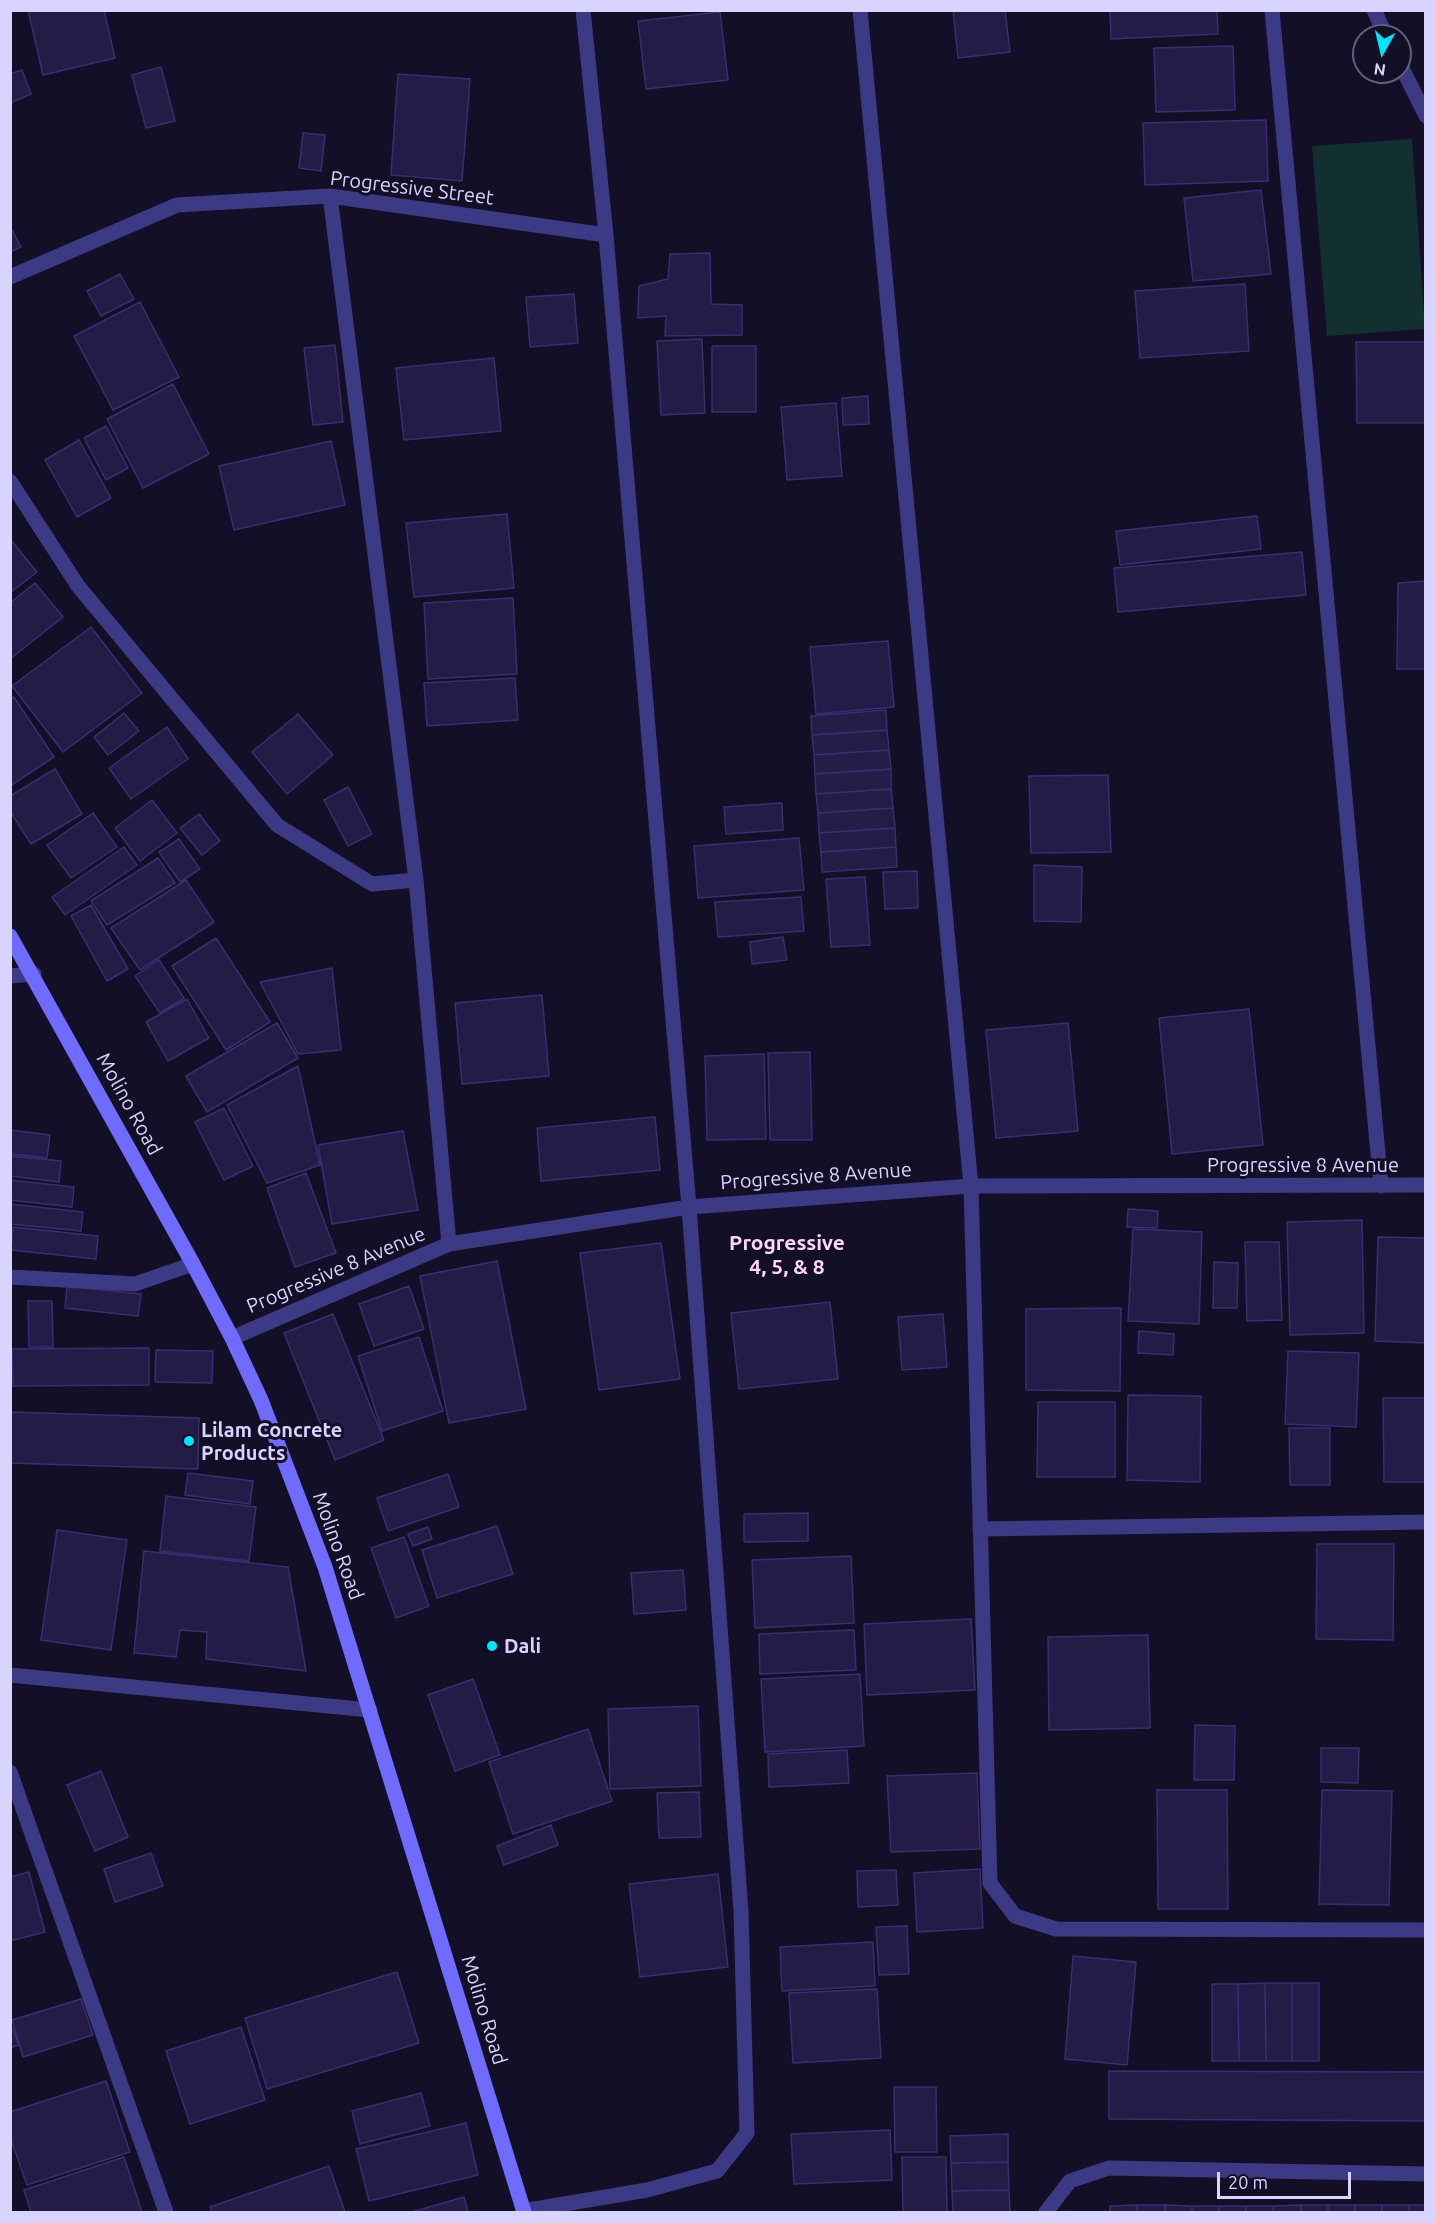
<!DOCTYPE html>
<html>
<head>
<meta charset="utf-8">
<style>
  body { margin:0 }
  #map { position:relative; width:1436px; height:2223px; overflow:hidden; background:#130f26; font-family:Ubuntu,sans-serif }
  canvas { display:block }
  .frame { position:absolute; inset:0; border:12px solid #d9d4ff; pointer-events:none }
  .north { position:absolute; left:1352px; top:24px; width:60px; height:60px; box-sizing:border-box; background:#130f26; border:2px solid #625e7d; border-radius:50%; rotate:188deg; font-size:16px; font-weight:700; line-height:24px; text-align:center; color:#d9d4ff }
  .north::after { content:''; display:block; margin:auto; width:21px; height:27px; background:#00e5ff; clip-path:polygon(50% 0,100% 100%,50% 72%,0 100%) }
  .scale { position:absolute; left:1217px; top:2172px; width:134px; height:27px; box-sizing:border-box; border:3px solid #d9d4ff; border-top:0; padding-left:8px; font-size:18px; line-height:21px; white-space:nowrap; color:#d9d4ff; -webkit-text-stroke:4px #130f26; paint-order:stroke }
</style>
</head>
<body>
<div id="map">
<canvas width="1436" height="2223"></canvas>
<div class="frame"></div>
<div class="north">N</div>
<div class="scale">20 m</div>
</div>
<script>
const context = document.querySelector('canvas').getContext('2d');
context.lineJoin = 'round';
function fillPath(path, color) { context.fillStyle = color; context.fill(path, 'evenodd'); }
function stroke(path, color, width, dash) { context.strokeStyle = color; context.lineWidth = width; context.lineCap = dash ? 'butt' : 'round'; context.setLineDash(dash || []); context.stroke(path); }
function label(font, color, halo, rows, align = 'center') {
  context.font = font + ' Ubuntu,sans-serif'; context.lineWidth = 6; context.setLineDash([]); context.textBaseline = 'middle'; context.strokeStyle = halo; context.fillStyle = color; for (const [text, x, y, turn = 0] of rows) {
    context.save(); context.translate(x, y); context.rotate((+turn || 0) * Math.PI / 180); context.textAlign = isNaN(turn) ? turn : align; if (halo) context.strokeText(text, 0, 0); context.fillText(text, 0, 0); context.restore();
  }
}
fillPath(new Path2D(`
  M1412,139l13,190 -98,7 -15,-190z`), '#12302f');
const building = new Path2D(`
  M28,10h76l11,48 -72,17z
  M953,10h52l5,42 -52,6z
  M1110,10h107l1,24 -107,5z
  M720,12l8,68 -82,9 -8,-68z
  M1233,46l2,64 -79,2 -2,-64z
  M161,67l14,54 -29,7 -14,-53z
  M22,70l9,24 -21,9v-29z
  M398,74l72,5 -8,102 -71,-6z
  M1266,120l2,61 -123,4 -2,-62z
  M303,133l22,2 -4,36 -22,-3z
  M1261,190l10,84 -78,7 -9,-83z
  M10,226l11,21 -11,5z
  M710,253l1,51 31,1v30l-77,1 1,-20 -28,2 1,-32 29,-7 2,-25z
  M120,274l14,25 -33,17 -14,-25z
  M1245,284l4,67 -109,7 -5,-67z
  M574,294l4,49 -48,4 -4,-50z
  M140,302l39,75 -66,33 -39,-74z
  M702,339l3,74 -44,2 -4,-74z
  M1356,342h70v81h-69z
  M335,345l8,77 -30,3 -9,-77z
  M712,346h44v66h-44z
  M494,358l7,73 -97,9 -8,-72z
  M173,384l36,70 -66,34 -36,-69z
  M868,396l1,28 -26,1 -1,-27z
  M836,403l6,73 -55,4 -6,-73z
  M106,426l22,42 -22,12 -22,-42z
  M79,440l32,58 -34,19 -32,-57z
  M331,441l14,64 -111,25 -15,-64z
  M507,514l7,74 -100,9 -8,-74z
  M1257,516l4,33 -141,16 -4,-34z
  M10,539l27,33 -27,21z
  M1302,552l4,43 -188,17 -4,-44z
  M1426,581v88h-29l1,-86z
  M35,583l28,34 -53,42v-56z
  M513,598l4,76 -89,5 -4,-76z
  M91,627l51,66 -79,59 -51,-66z
  M888,641l6,66 -78,7 -6,-67z
  M515,678l3,42 -91,6 -3,-43z
  M14,697l40,60 -44,29v-87z
  M886,710l1,20 -75,5 -1,-19z
  M124,713l15,18 -31,24 -14,-18z
  M298,714l35,41 -46,39 -35,-42z
  M167,727l21,32 -57,40 -22,-31z
  M887,730l2,20 -75,5 -2,-20z
  M889,750l2,19 -76,5 -1,-19z
  M55,769l27,45 -51,30 -21,-33v-15z
  M891,769v20l-75,5 -1,-20z
  M1108,775l3,77 -80,1 -2,-77z
  M348,787l24,47 -24,12 -24,-46z
  M891,789l2,19 -75,5 -2,-19z
  M152,800l25,33 -37,28 -25,-33z
  M782,803l1,27 -57,4 -2,-27z
  M893,808l2,20 -76,5 -1,-20z
  M93,813l24,34 -46,31 -24,-33z
  M199,814l21,27 -18,14 -22,-27z
  M895,828l1,19 -75,5 -2,-19z
  M799,838l5,52 -106,8 -4,-52z
  M179,839l21,30 -20,13 -21,-30z
  M124,847l13,18 -72,50 -13,-18z
  M896,847l1,20 -75,5 -1,-20z
  M158,858l17,25 -68,42 -16,-24z
  M1034,865l48,2 -1,55 -47,-1z
  M917,871l1,37 -33,1 -2,-37z
  M865,877l5,68 -39,2 -5,-68z
  M186,880l28,42 -74,48 -29,-42z
  M801,897l3,34 -86,6 -3,-35z
  M91,905l37,64 -21,12 -36,-65z
  M783,937l4,23 -35,4 -2,-22z
  M216,938l54,84 -44,28 -54,-84z
  M159,960l25,38 -24,15 -25,-37z
  M332,968l9,82 -43,4 -38,-72z
  M542,995l7,81 -87,8 -7,-81z
  M187,999l22,39 -41,23 -22,-39z
  M1249,1009l14,136 -91,9 -13,-136z
  M277,1023l21,35 -91,54 -21,-36z
  M1068,1023l10,108 -82,7 -10,-108z
  M810,1052l2,88h-42l-2,-87z
  M764,1054l2,85 -59,1 -2,-84z
  M298,1066l22,99 -53,18 -40,-78z
  M224,1108l29,58 -29,14 -29,-58z
  M655,1117l5,53 -119,11 -4,-53z
  M10,1130l40,5 -3,23 -37,-4z
  M403,1131l15,79 -86,14 -14,-79z
  M10,1156l51,5 -2,21 -49,-6z
  M306,1173l30,80 -41,14 -28,-79z
  M10,1180l64,7 -2,20 -62,-7z
  M10,1204l73,8 -2,19 -71,-7z
  M1128,1209l30,2 -1,17 -30,-1z
  M1362,1220l2,113 -74,2 -3,-113z
  M13,1227l85,9 -2,23 -85,-9z
  M1133,1229l69,3 -3,92 -71,-3z
  M1378,1237l48,1v105l-51,-2z
  M1245,1242h34l3,78 -35,1z
  M661,1243l19,136 -81,11 -19,-137z
  M497,1261l29,148 -77,14 -29,-147z
  M1214,1262l24,1 -1,45h-24z
  M67,1286l74,8 -3,22 -73,-8z
  M409,1286l15,43 -50,17 -15,-42z
  M28,1301h24l1,46h-24z
  M830,1302l8,77 -99,10 -8,-76z
  M1121,1308l-1,83 -94,-1v-81z
  M333,1314l51,126 -49,20 -51,-127z
  M943,1314l4,53 -45,3 -4,-53z
  M1139,1331l35,3 -1,21 -35,-2z
  M419,1337l24,74 -61,20 -24,-75z
  M149,1348v37l-136,1 -1,-37z
  M156,1350l57,1 -1,32 -57,-1z
  M1288,1351l71,2 -3,74 -71,-3z
  M1128,1395l73,1 -1,86 -73,-2z
  M1383,1398h43v84h-42z
  M1038,1402h77v75h-78z
  M10,1412l189,6 -1,51 -188,-6z
  M1289,1428h41v57h-40z
  M188,1473l65,8 -3,23 -65,-9z
  M448,1474l11,33 -71,24 -11,-33z
  M166,1496l90,11 -7,54 -89,-10z
  M808,1513v28l-64,1v-28z
  M497,1526l16,48 -76,24 -15,-48z
  M428,1527l4,12 -19,7 -5,-12z
  M57,1530l70,10 -16,110 -70,-10z
  M404,1537l25,69 -33,12 -25,-70z
  M1317,1544h77l-1,96 -77,-1z
  M144,1551l144,16 18,104 -100,-12 1,-27 -27,-2 -4,27 -42,-4z
  M851,1556l3,67 -99,5 -3,-68z
  M683,1570l3,40 -52,4 -3,-41z
  M971,1619l4,71 -108,5 -3,-71z
  M854,1630l2,40 -96,4 -1,-40z
  M1148,1635l2,93 -101,2 -1,-93z
  M860,1674l4,72 -99,6 -4,-73z
  M473,1679l27,76 -45,16 -27,-76z
  M698,1706l3,80 -91,3 -2,-80z
  M1195,1725l40,1 -1,54h-40z
  M588,1729l24,72 -99,33 -24,-72z
  M1321,1748h38l-1,35 -37,-1z
  M847,1750l2,33 -80,4 -1,-33z
  M101,1771l27,66 -33,14 -28,-66z
  M977,1773l3,76 -89,3 -4,-76z
  M1157,1790h70l1,119h-70z
  M1322,1790l70,1 -3,114 -70,-1z
  M699,1792l2,45 -42,1 -2,-45z
  M551,1825l7,20 -54,20 -7,-19z
  M151,1853l12,33 -48,16 -11,-33z
  M980,1869l3,59 -66,4 -3,-59z
  M896,1870l2,35 -40,2 -1,-36z
  M29,1872l16,60 -35,9v-64z
  M718,1874l10,93 -88,10 -11,-93z
  M907,1926l2,48 -30,1 -3,-48z
  M873,1942l2,44 -93,5 -2,-44z
  M1073,1956l63,6 -9,103 -62,-6z
  M397,1972l22,71 -152,46 -22,-71z
  M1265,1983l1,78h-27l-1,-77z
  M1265,1983h27v78h-26z
  M1292,1983h27v78h-27z
  M1212,1984h26l1,77h-27z
  M877,1989l4,69 -88,5 -4,-70z
  M81,1999l12,36 -70,22 -11,-37z
  M241,2027l24,73 -75,24 -24,-73z
  M10,2028h2l7,17 -9,3z
  M1109,2071l317,1v49l-317,-2z
  M106,2081l24,71 -103,33 -17,-48v-25z
  M894,2087h42l1,65h-42z
  M421,2093l9,33 -70,18 -8,-33z
  M466,2123l12,52 -109,26 -13,-52z
  M890,2130l2,50 -98,4 -3,-50z
  M1008,2134v28l-57,1 -1,-27z
  M124,2157l18,55h-111l-7,-22z
  M902,2157h44l1,55h-44z
  M1008,2162l1,28 -57,1 -1,-28z
  M329,2166l16,46h-133l-2,-5z
  M1009,2190l1,22h-57l-1,-21z
  M464,2197l4,15h-56z
  M1137,2205v7h-27v-6z
  M1137,2205h28v7h-28z
  M1165,2205l27,1v6h-27z
  M1301,2205h27v7h-27z
  M1301,2205v7h-28v-6z
  M1328,2205h27v7h-27z
  M1355,2205h27v7h-27z
  M1382,2205h27v7h-27z
  M1409,2205h17v7h-17z
  M1192,2206h27v6h-27z
  M1219,2206h27v6h-27z
  M1246,2206h27v6h-27z`);
fillPath(building, '#241b47');
stroke(building, '#3b2d73', 1.5);
stroke(new Path2D(`
  M10,976l24,-2`), '#3d3a85', 15);
stroke(new Path2D(`
  M860,10l111,1176 19,697 25,33 41,13 370,1
  M1272,10l109,1176
  M1374,10l12,26
  M1400,64l26,52
  M330,196l86,684 33,364
  M10,277l167,-72 153,-9 276,39
  M10,481l68,105 199,239 95,59 44,-4
  M10,1277l125,7 58,-20
  M232,1338l217,-94 240,-37 282,-21 455,-1
  M980,1529l446,-7
  M10,1675l360,35
  M10,1772l156,440
  M523,2211l124,-21 70,-19 30,-38 -6,-222 -52,-704 -83,-972 -23,-225
  M1046,2212l24,-31 39,-13 317,6`), '#3d3a85', 15);
stroke(new Path2D(`
  M10,936l183,328 39,74 29,62 64,167 199,645`), '#6f6bff', 15);
for (const [x, y, r, color] of [
  [189,1441,6,"#00e5ff"],
  [492,1646,6,"#00e5ff"]
]) { const dot = new Path2D(); dot.arc(x, y, r, 0, 2 * Math.PI); context.fillStyle = color; context.fill(dot); stroke(dot, '#130f26', 2); }
label('20px', '#d9d4ff', '#130f26', [
  ["Progressive Street",412,188,7],
  ["Molino Road",129,1104,61],
  ["Progressive 8 Avenue",1303,1165],
  ["Progressive 8 Avenue",816,1176,-4],
  ["Progressive 8 Avenue",336,1270,-23],
  ["Molino Road",338,1546,70],
  ["Molino Road",484,2010,73]
]);
label('bold 20px', '#d9d4ff', '#130f26', [
  ["Lilam Concrete",201,1430],
  ["Products",201,1453],
  ["Dali",504,1646]
], 'left');
label('bold 21px', '#ffd6f0', '#130f26', [
  ["Progressive",787,1243],
  ["4, 5, & 8",787,1267]
]);
</script>
</body>
</html>
